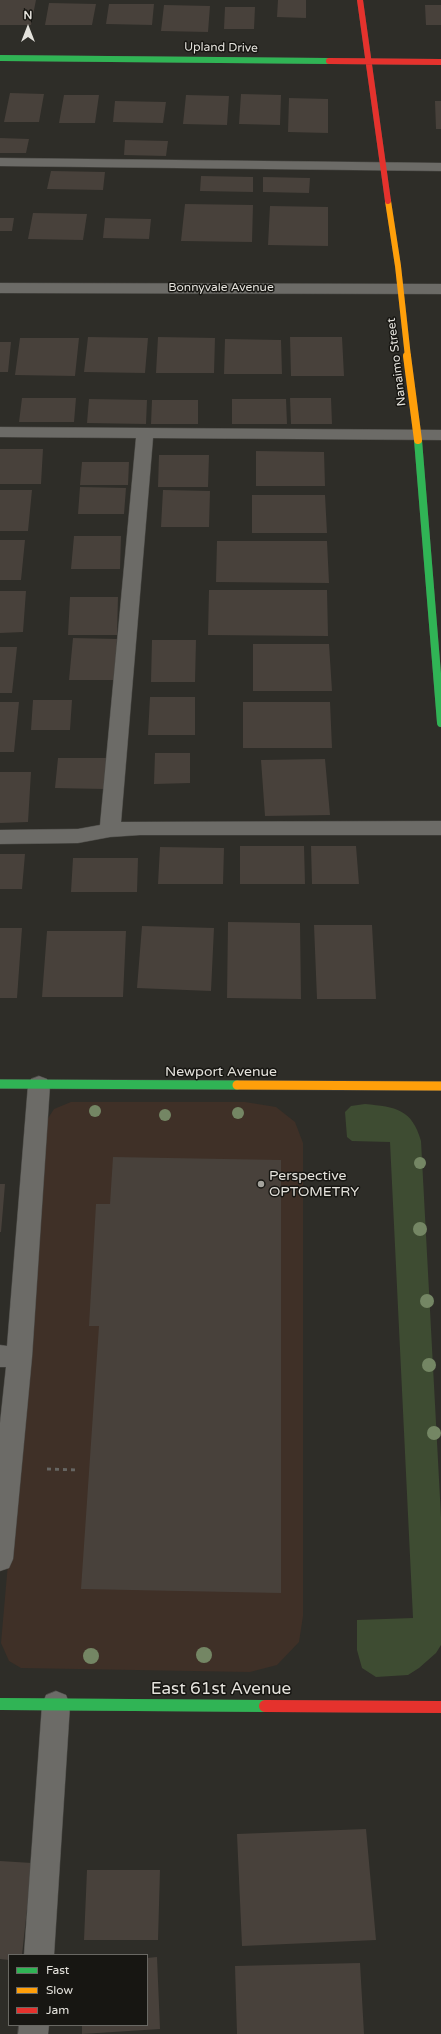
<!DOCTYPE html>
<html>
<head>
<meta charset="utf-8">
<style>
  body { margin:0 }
  #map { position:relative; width:441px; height:2034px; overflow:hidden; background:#2e2d28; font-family:"Varela Round",sans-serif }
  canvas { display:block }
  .legend { position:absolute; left:8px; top:1954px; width:140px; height:72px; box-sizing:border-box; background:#171612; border:1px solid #696863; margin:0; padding:5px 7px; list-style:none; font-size:12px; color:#e4e2dc }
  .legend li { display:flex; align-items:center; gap:8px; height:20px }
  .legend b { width:20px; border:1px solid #696863 }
  .north { position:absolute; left:8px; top:8px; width:40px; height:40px; -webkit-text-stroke:3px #171612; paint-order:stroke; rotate:0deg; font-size:11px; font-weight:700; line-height:16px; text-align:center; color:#e4e2dc }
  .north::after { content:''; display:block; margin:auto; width:14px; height:18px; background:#e4e2dc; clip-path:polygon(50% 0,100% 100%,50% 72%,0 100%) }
</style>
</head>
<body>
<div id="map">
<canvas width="441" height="2034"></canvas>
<ul class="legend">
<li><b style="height:5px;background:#30b455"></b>Fast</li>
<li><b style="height:5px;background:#ff9f0a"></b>Slow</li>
<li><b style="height:5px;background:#e5322d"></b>Jam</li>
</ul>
<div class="north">N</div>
</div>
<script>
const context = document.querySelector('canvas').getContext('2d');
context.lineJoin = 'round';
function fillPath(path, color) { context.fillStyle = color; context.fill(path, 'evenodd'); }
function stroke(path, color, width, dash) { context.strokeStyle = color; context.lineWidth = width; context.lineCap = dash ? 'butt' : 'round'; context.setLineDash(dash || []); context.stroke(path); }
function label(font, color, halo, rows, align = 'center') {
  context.font = font + ' "Varela Round",sans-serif'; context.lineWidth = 3; context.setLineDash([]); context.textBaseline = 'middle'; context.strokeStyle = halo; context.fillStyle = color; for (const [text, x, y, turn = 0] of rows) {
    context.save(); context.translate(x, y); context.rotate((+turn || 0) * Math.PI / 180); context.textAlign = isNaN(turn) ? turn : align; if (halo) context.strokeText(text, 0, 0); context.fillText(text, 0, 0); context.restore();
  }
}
fillPath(new Path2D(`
  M71,1102h174l31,5 19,15 8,21v473l-4,26 -22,23 -27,7 -229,-4 -12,-7 -8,-18 46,-523 7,-11z`), '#3f3027');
fillPath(new Path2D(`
  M365,1104c31,3 47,5 56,37l20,376v128l-5,8 -17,15 -11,7 -32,2 -14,-9 -5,-18v-30l56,-2 -23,-476 -38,-1 -5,-4 -2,-25 6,-6z`), '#3e4c32');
fillPath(new Path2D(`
  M0,0h36l-5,25h-31z
  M278,0h28v18l-29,-1z
  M49,3l47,1 -4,21h-47z
  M109,4h45l-2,21 -46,-1z
  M164,5l46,1 -2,26 -47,-1z
  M425,5h16v20h-15z
  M225,7h30l-1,22h-30z
  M10,93l34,1 -5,28h-35z
  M241,94l40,1 -1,30 -41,-1z
  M64,95h35l-4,28h-36z
  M186,95l43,1 -2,29 -44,-1z
  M289,98l39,1v34l-40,-1z
  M115,101l51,1 -3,21 -50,-1z
  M435,101h6v28h-5z
  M0,138l29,1 -3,14h-26z
  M125,140l43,1 -2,15 -42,-1z
  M51,171l54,1 -2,18 -56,-1z
  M201,176l52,1v15l-53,-1z
  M263,177l47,1 -1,15 -46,-1z
  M185,204l68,1 -1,37 -71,-1z
  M270,206l58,1v39l-60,-1z
  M33,213l54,1 -4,26 -55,-1z
  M0,218h14l-2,13h-12z
  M105,218l46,1 -2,20 -46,-1z
  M88,337l60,1 -3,35 -61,-1z
  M158,337l57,1 -1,35h-58z
  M290,337h52l2,39h-53z
  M20,338h59l-4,38 -60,-1z
  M225,339l56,1 1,34h-58z
  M0,342h11l-3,30h-8z
  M22,398h54l-2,24h-55z
  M290,398h41l1,26h-41z
  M89,399l58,1 -1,24 -59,-1z
  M232,399h54l1,25h-55z
  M152,400h46v24h-47z
  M0,449h43l-2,35h-41z
  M256,451l68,1 1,34h-69z
  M159,455h50l-1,32h-50z
  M82,462h47l-1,23h-48z
  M80,487l46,1 -2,26h-46z
  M0,490h32l-4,41h-28z
  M163,490l47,1 -1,36h-48z
  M252,495h73l2,38h-75z
  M74,536h47l-1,33h-49z
  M0,540h25l-4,40h-21z
  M217,541h110l2,42 -113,-1z
  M209,590h118l1,46 -120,-1z
  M0,591h26l-3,41 -23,1z
  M70,597h48l-1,38h-49z
  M73,638l44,1 -3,41h-45z
  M152,640h44l-1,42h-44z
  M253,644h76l3,47h-79z
  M0,647h17l-5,46h-12z
  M150,697h45v38h-47z
  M33,700h39l-2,30h-39z
  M0,702h19l-5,50h-14z
  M243,702h87l2,46h-89z
  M155,753h35v30l-36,1z
  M58,758h49l-2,31 -50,-1z
  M325,759l5,56 -65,1 -4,-56z
  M0,772h31l-3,50 -28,1z
  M240,846h64l1,38h-65z
  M311,846h45l3,38h-47z
  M160,847l64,1 -1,36h-65z
  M0,854h25l-3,35h-22z
  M73,858h65l-1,34h-66z
  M228,922l72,1 1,76 -74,-1z
  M314,925h58l4,74h-59z
  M142,926l72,2 -3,63 -74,-3z
  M0,928h22l-5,70h-17z
  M47,931h79l-3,66h-81z
  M113,1157l168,3v433l-200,-4 18,-263h-10l7,-122h14z
  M0,1184h5l-4,48h-1z
  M366,1829l10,111 -134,6 -5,-112z
  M0,1861l32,2 -10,92h-13v5l-9,-1z
  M87,1870h73l-2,70h-74z
  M157,1957l3,72 -78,5v-9h65v-67z
  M360,1963l4,71h-127l-2,-68z`), '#48413b');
const lane = new Path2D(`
  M0,158l441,5v8l-441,-5z
  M0,427l441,3v10l-288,-2 -32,384 320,-1v14h-301l-30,2 -32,6 -78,1v-14l78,-1 22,-4 36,-387 -136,-1z
  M39,1076l8,3 3,6 -18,272 -19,202 -4,9 -9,3v-148l6,-56h-6v-22l7,1 21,-261 3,-6z
  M56,1691l10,4 4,10 -16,250h-30l18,-250 4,-10z
  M19,2025h30l-1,9h-30z`);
const street = new Path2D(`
  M0,283l441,1v10l-441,-1z`);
const fastFar3 = new Path2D(`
  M0,58l329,3`);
const fastFar2 = new Path2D(`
  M418,440l23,283`);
const fastFar1 = new Path2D(`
  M0,1084l237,1`);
const fast = new Path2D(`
  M0,1704l265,2`);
const slowFar2 = new Path2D(`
  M388,201l10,65 10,91`);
const slowFar1 = new Path2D(`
  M407,356l11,84`);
const slow = new Path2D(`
  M237,1085l204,1`);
const jamFar1 = new Path2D(`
  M360,0l28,201
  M329,61l112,1`);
const jam = new Path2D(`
  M265,1706l176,1`);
stroke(lane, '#4b4a46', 1);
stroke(street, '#4b4a46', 1);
stroke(fastFar3, '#4b4a46', 6);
stroke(fastFar2, '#4b4a46', 8);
stroke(fastFar1, '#4b4a46', 10);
stroke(fast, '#4b4a46', 12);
stroke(slowFar2, '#4b4a46', 6);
stroke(slowFar1, '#4b4a46', 8);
stroke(slow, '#4b4a46', 10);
stroke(jamFar1, '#4b4a46', 6);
stroke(jam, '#4b4a46', 12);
stroke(new Path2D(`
  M47,1469l32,1`), '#666562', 3, [4, 4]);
fillPath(lane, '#6c6b67');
fillPath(street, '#6c6b67');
stroke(fastFar3, '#30b455', 6);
stroke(fastFar2, '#30b455', 8);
stroke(fastFar1, '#30b455', 9);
stroke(fast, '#30b455', 12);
stroke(slowFar2, '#ff9f0a', 6);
stroke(slowFar1, '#ff9f0a', 8);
stroke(slow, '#ff9f0a', 9);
stroke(jamFar1, '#e5322d', 6);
stroke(jam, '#e5322d', 12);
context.fillStyle = '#748664';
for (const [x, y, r] of [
  [95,1111,6],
  [238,1113,6],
  [165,1115,6],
  [420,1163,6],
  [420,1229,7],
  [427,1301,7],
  [429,1365,7],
  [434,1433,7],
  [204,1655,8],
  [91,1656,8]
]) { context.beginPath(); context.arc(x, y, r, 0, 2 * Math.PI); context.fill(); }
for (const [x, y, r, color] of [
  [261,1184,4,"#a4a39d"]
]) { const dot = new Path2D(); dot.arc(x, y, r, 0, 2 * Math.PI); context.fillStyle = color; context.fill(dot); stroke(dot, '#171612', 1.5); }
label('12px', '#e4e2dc', '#171612', [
  ["Upland Drive",221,48,1],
  ["Bonnyvale Avenue",221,288],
  ["Nanaimo Street",397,362,-97]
]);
label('14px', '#e4e2dc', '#171612', [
  ["Newport Avenue",221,1072]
]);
label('14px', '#e4e2dc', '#171612', [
  ["Perspective",269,1176],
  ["OPTOMETRY",269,1192]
], 'left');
label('17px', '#e4e2dc', '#171612', [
  ["East 61st Avenue",221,1690]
]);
</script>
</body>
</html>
